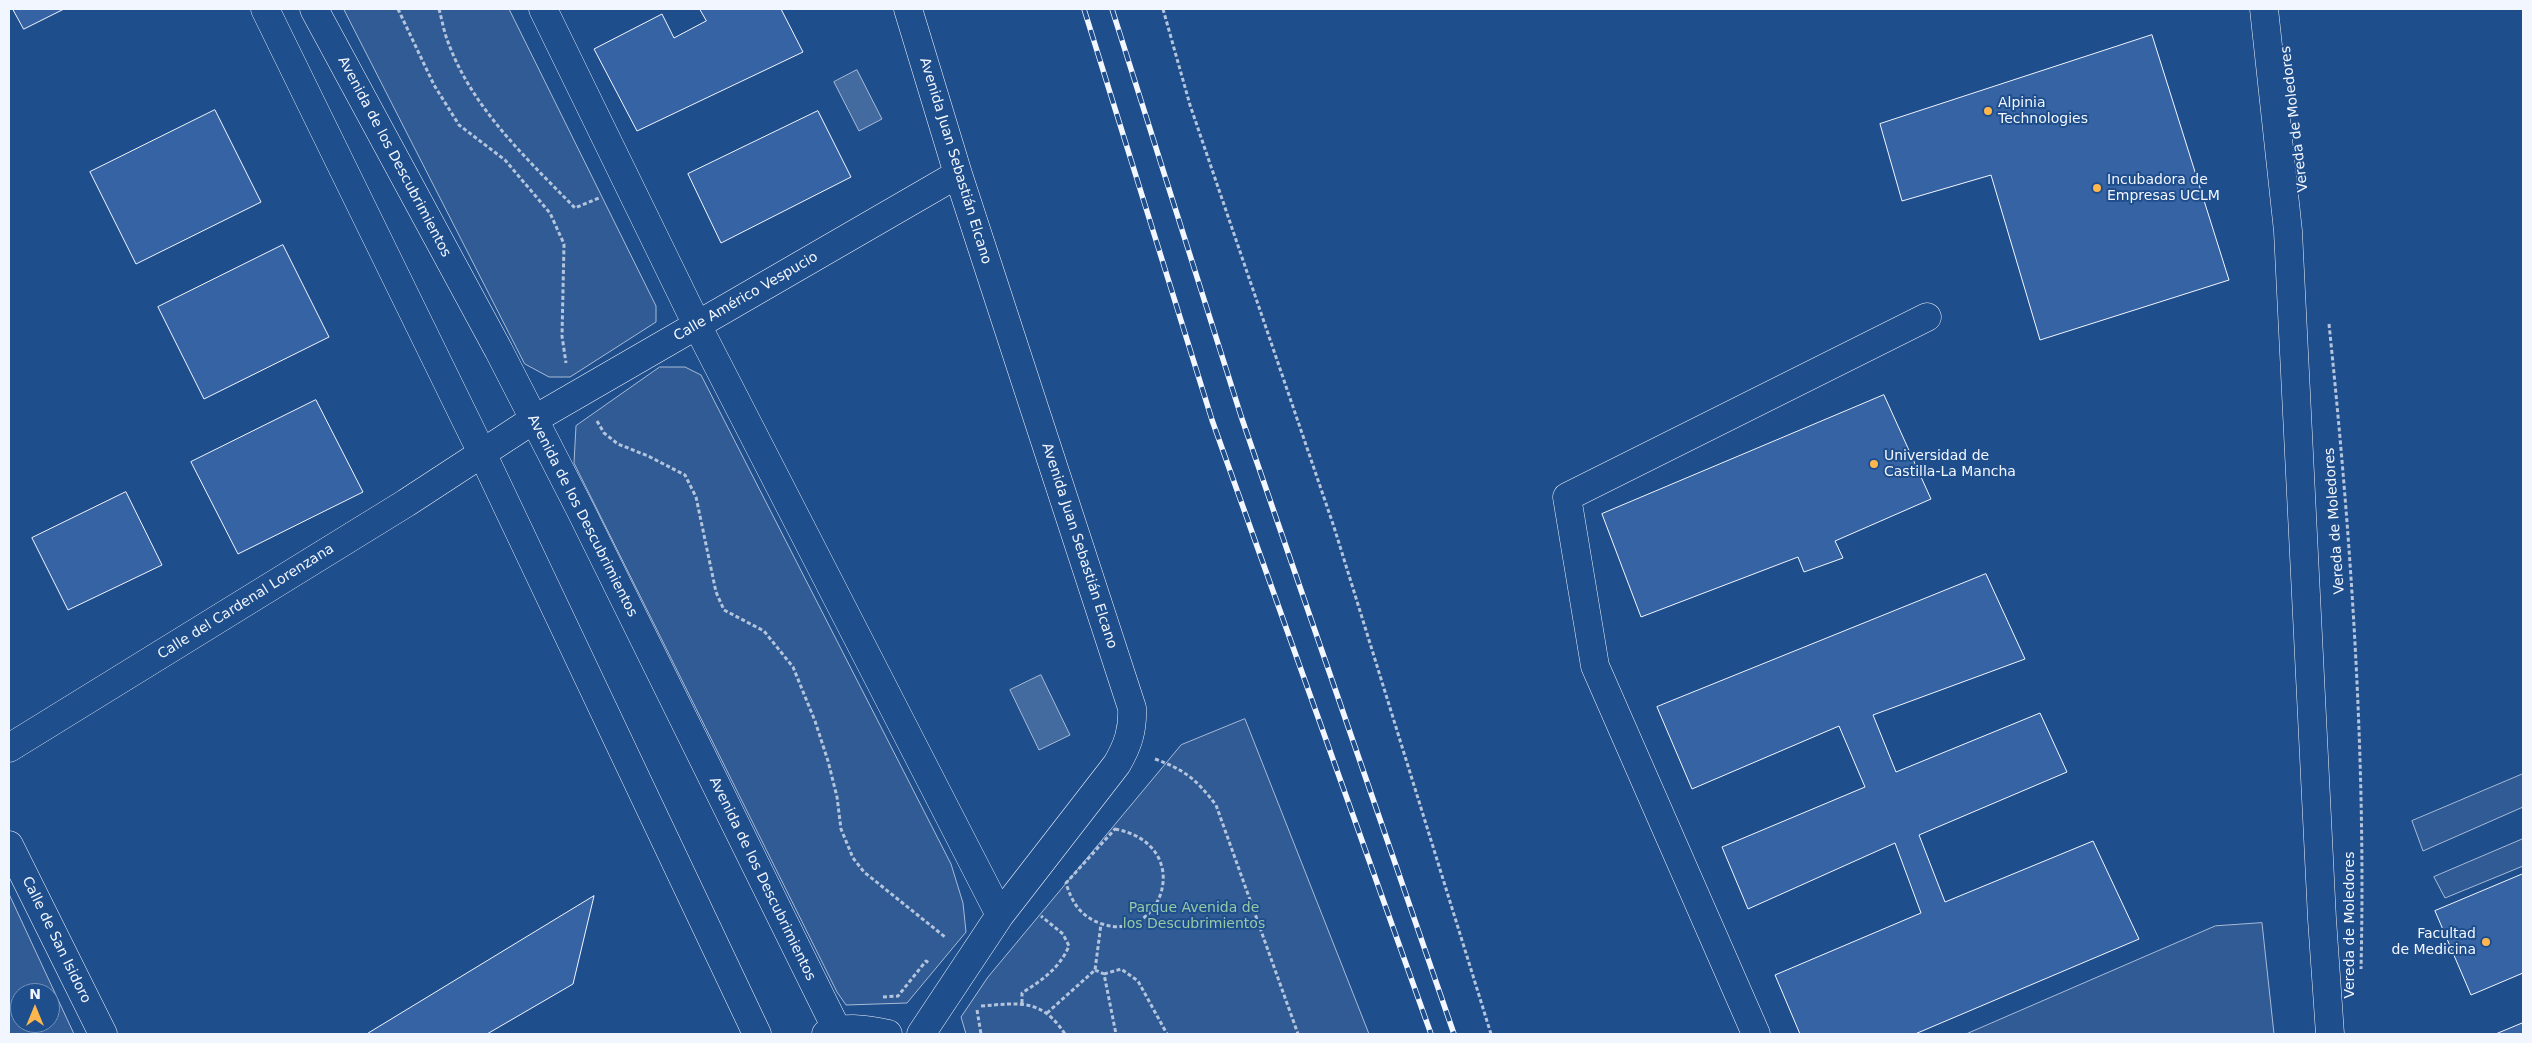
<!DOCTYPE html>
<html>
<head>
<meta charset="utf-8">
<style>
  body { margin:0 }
  #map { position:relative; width:2532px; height:1043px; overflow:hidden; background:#1f4e8c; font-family:"DejaVu Sans",sans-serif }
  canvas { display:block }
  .frame { position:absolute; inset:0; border:10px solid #f2f6ff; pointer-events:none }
  .north { position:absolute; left:10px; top:983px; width:50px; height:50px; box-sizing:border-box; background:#1f4e8c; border:1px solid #7391ba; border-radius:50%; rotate:0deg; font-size:14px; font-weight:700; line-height:20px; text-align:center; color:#f2f6ff }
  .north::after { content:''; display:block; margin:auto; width:18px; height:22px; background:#ffb74d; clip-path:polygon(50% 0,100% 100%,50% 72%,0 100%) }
</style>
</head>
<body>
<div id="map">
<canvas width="2532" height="1043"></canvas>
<div class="frame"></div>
<div class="north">N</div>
</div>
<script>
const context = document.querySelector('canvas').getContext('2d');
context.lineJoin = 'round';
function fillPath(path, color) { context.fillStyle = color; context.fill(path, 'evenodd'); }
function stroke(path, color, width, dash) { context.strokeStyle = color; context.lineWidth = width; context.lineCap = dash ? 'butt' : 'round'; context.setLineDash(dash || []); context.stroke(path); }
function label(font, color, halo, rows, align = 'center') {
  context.font = font + ' "DejaVu Sans",sans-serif'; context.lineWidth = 4; context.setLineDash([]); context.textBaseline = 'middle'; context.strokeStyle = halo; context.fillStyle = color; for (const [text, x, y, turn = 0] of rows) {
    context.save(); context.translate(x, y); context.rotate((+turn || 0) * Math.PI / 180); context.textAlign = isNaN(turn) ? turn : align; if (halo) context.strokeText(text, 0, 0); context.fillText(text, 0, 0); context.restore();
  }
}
const built = new Path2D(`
  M344,9h165l147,297v16l-86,55h-21l-24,-13z
  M660,367h25l16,8 250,489 12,39 3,29 -59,71 -61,2 -9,-13 -263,-529 2,-37z
  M1245,719l124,315h-403l-5,-17 27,-40 193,-232z
  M2523,774v33l-100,44 -11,-30z
  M2523,839v27l-78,32 -11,-21z
  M9,894l65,140h-65zM20,993h30v30h-30z
  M2262,923l12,111h-308l249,-108z`);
fillPath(built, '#305b95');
stroke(built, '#a8bbd7', 1);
const water = new Path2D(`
  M857,70l25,49 -23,12 -25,-49z
  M1041,675l29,60 -31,15 -29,-60z`);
fillPath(water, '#446ba0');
stroke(water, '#a8bbd7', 1);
const building = new Path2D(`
  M13,9h51l-40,20z
  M700,9h81l22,43 -166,79 -43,-82 68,-35 12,24 32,-17z
  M2152,35l77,245 -189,60 -49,-165 -89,26 -22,-77z
  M215,110l46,92 -125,62 -46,-92z
  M818,111l33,66 -130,66 -33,-69z
  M283,245l46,92 -125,62 -46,-92z
  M1884,395l47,104 -96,42 8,17 -39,14 -6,-15 -157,60 -39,-103z
  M316,400l47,92 -125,62 -47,-92z
  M126,492l36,73 -94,45 -36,-72z
  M1986,574l39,85 -152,56 23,57 144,-59 27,59 -148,63 26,67 148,-61 46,98 -224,95h-115l-25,-59 146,-62 -26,-70 -147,66 -26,-62 143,-60 -26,-61 -147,63 -35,-82z
  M2523,874v99l-52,22 -36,-84z
  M594,896l-21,88 -86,50h-120z
  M2523,1023v11h-27z`);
fillPath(building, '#3563a3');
stroke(building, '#f2f6ff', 1);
const street = new Path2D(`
  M543,9l154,316 303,590
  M908,9l50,165 174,534c1,22 -4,37 -15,56l-117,151 -79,119
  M2264,9l24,222 34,688 8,115
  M9,748l397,-245 127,-83 425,-246
  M9,845l94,189
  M1756,1034l-161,-368 -28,-169 360,-180`);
const secondary = new Path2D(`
  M265,9l217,444 275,581
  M314,9l185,342 82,160 256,519
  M826,1034c21,-8 40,-5 62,0`);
stroke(street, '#f2f6ff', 29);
stroke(secondary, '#f2f6ff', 29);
stroke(new Path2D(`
  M398,9l36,76 25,40 46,35 45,53 14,31 -2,92 4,27
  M439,9c3,11 5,23 9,33 24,66 79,117 127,166l24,-10
  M1163,9l27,96 144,422 157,507
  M2329,324c22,213 37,430 32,645
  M597,421l7,12 14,11 30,12 37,19 11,22 20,95 8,18 40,21 29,36 22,54 13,40 9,36 4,32 12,29 11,14 81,65
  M1155,759c30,11 41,20 61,46l82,229
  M1115,829c82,16 47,115 -13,95 -21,-7 -30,-21 -36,-41z
  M1095,970l9,4 12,60
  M1104,974l17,-5 17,12 29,53
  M883,997l15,-1 28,-35 3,2
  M1022,1003v-10c20,-13 37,-24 47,-47l-6,-12 -22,-18
  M981,1006c39,-3 60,-8 84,28
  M977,1010l4,24
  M1047,1013l48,-43 6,-46`), '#b3c4dc', 3, [4, 2.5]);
stroke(street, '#1f4e8c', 28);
stroke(secondary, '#1f4e8c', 28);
const rail = new Path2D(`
  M1084,9l128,411 219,614
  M1112,9l129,407 213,618`);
stroke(rail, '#f2f6ff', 5.5);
stroke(rail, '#1f4e8c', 4, [11]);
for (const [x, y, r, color] of [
  [1988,111,5,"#ffb74d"],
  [2097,188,5,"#ffb74d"],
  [1874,464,5,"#ffb74d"],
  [2486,942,5,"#ffb74d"]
]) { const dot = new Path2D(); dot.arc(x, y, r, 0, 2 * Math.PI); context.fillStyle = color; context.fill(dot); stroke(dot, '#1f4e8c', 2); }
label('14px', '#f2f6ff', '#1f4e8c', [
  ["Alpinia",1998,103],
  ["Technologies",1998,119],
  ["Incubadora de",2107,180],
  ["Empresas UCLM",2107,196],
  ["Universidad de",1884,456],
  ["Castilla-La Mancha",1884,472],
  ["Facultad",2476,934,"right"],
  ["de Medicina",2476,950,"right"]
], 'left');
label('14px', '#f2f6ff', '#1f4e8c', [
  ["Vereda de Moledores",2295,119,-97],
  ["Avenida de los Descubrimientos",394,157,62],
  ["Avenida Juan Sebastián Elcano",955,161,73],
  ["Calle Américo Vespucio",746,297,-30],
  ["Avenida de los Descubrimientos",582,516,63],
  ["Vereda de Moledores",2335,521,-94],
  ["Avenida Juan Sebastián Elcano",1079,546,72],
  ["Calle del Cardenal Lorenzana",246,602,-32],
  ["Avenida de los Descubrimientos",762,879,64],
  ["Vereda de Moledores",2350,925,-90],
  ["Calle de San Isidoro",56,940,64]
]);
label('14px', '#97c8a6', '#1f4e8c', [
  ["Parque Avenida de",1194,908],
  ["los Descubrimientos",1194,924]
]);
</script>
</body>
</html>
